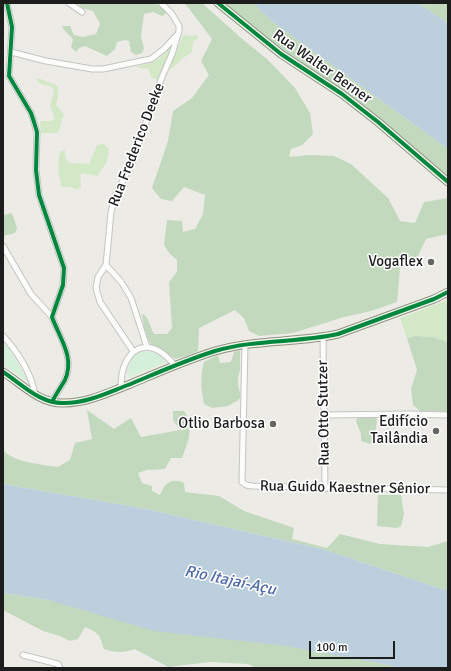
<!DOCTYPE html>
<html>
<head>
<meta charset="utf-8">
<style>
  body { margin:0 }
  #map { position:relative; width:451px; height:671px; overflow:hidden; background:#ecebe6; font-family:Signika,sans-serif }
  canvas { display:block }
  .frame { position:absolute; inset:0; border:4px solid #1d1d1d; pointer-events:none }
  .scale { position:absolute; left:309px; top:641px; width:86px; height:18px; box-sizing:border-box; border:2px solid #1d1d1d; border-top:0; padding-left:5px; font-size:12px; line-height:14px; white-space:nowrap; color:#1d1d1d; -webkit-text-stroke:3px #fff; paint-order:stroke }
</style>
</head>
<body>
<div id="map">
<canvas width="451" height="671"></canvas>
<div class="frame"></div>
<div class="scale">100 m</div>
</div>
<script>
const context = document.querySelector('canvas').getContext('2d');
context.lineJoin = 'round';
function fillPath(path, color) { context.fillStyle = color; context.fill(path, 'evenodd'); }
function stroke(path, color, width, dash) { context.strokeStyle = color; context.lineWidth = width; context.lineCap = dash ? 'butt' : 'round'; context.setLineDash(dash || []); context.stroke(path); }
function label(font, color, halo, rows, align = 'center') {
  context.font = font + ' Signika,sans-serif'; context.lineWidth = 3; context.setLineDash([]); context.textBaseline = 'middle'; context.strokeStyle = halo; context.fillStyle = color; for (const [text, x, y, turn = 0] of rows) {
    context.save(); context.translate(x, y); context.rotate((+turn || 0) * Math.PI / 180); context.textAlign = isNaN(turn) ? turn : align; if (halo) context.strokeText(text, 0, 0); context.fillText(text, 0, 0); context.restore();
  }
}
fillPath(new Path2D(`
  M183,35l7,1 7,-1 1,3 -5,4 -1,10 -9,6 -10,10h-4c4,-12 11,-22 14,-33z
  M169,46h2c1,10 -8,26 -14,34l-6,-3 -2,-8 -9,-1 -3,-2c16,-2 24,-6 32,-20z
  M38,78l20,8v11l-2,8 8,9 -6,19h-17l-1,-12h10l5,-2 -5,-14 4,-12 -1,-5 -4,-2 -6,-1 -7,-5z
  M104,144l5,5c-1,6 -1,12 -4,16 -3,5 -6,6 -7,11l-15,-3 -3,2 1,11 -3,4 -8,-3h-8c-4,-11 -5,-24 -2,-35l5,-2v7l4,6 20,1 8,-19z
  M448,300v42c-14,-5 -26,-8 -41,-4l-7,-20z`), '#d2e8c7');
fillPath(new Path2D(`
  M78,3h76l9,5 4,5 -5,3 -9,-4 -9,2 -3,22 3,12 -2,5 -6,2 -5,-3 -2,-11 -4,-1 -8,2 -2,7 -8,7 -22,-10 -6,2 -3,4 -5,-5 2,-7c-3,-6 -9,-8 -11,-14h8l4,9 9,2 13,-3 4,-10 -7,-13 -11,-3z
  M183,3h19l38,34 28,23 27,28 15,25 3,21 -11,11 -11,4 -2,8 20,-2 25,1 17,8 37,34 12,23 15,2 9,-21 24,-4v36l-22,5 -12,25 -14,4 -3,34 -26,9 -27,6 -51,16 -34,3 -10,-5 -5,-13 -9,-8 -36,18 -1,23 -6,3 -16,5c-6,-4 -20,-10 -25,-15 -6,-8 -7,-19 -9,-29l1,-1c6,3 7,14 11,20h13l5,-6 -3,-46 8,-10v-12l-7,-6 -6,-9 3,-25 15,1 1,11 12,-3 8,-15 2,-19 -21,-8 -12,14 -11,-2 -9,-11 16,-47 5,-30 19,-13 17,-23 -8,-14 11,-22 -25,-33z
  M224,3h29l20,19 175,127v27l-105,-86 -61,-40z
  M418,3h30v20z
  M12,213l5,15 -2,5 -12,3v-21z
  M416,336l16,1 16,5v70l-28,-1 -7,-6 -2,-16 6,-19 -10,-32z
  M240,350v20l-2,8v8l2,6v6l-3,3 -9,5 -16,2 -8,-4c-3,-14 -4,-29 0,-42l14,-7 2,8 11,-1 3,-10z
  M87,410l27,19 17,-11 10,19 39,-7 -7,-10v-9h11l6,10 -1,17 -7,20h-11l-6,11 -18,1 -9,3 4,10 10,3v5l8,4c4,-11 11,-18 24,-12l1,9 34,4 25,15 50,17 -2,11 35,9 13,-14 40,10 48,3 20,-6v50l-122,-41 -180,-41 -143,-25v-35c7,13 41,16 55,18l12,-7 5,-17 17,-4z
  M358,416l17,1 2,3 -3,22 -4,2 -9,-3v-7l-5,-13z
  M378,495h23l3,19 -3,12 -4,2 -20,-2z
  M3,593l46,7 356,68h-88l-20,-1 -9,1h-32l-8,-4 -38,-2 -42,5 -33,-18c-11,4 -20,4 -31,0 -4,-14 -6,-17 -19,-22l-7,12 -8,2 -10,-5 -17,-5 -40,-21z`), '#c2d9bd');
fillPath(new Path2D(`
  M3,342l6,6 20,35 -26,-19z
  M145,351c7,1 18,4 21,11l-37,15 -2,-5c3,-10 6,-19 18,-21z`), '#d5f0da');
fillPath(new Path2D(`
  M253,3h165l30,20v126l-175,-127z
  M3,484l143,25 180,41 122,41v77h-43l-118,-22 -133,-15 -105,-31 -46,-7z`), '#bccfdd');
const street = new Path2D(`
  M7,3l5,24 -3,49 22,37 3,9 3,10 -1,38 3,25 25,73 -1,17 -11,32c8,22 23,40 13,63 -4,7 -9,14 -13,22
  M69,3l13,9
  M11,52l35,9 46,8h11l48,-10 13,-10 13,-14
  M3,246l28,48 21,23
  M106,265l16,18 9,15 16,49
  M3,336c14,15 29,38 32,59
  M323,337l2,152
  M245,344l-3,138 4,3 6,1 196,4
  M133,351l-33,-49 -4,-14 2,-11 8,-12 5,-53 4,-16 16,-31 31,-88 10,-23 7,-23v-5l-7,-12 -11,-11
  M121,388c-1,-39 28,-57 54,-22
  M324,415l85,-1 39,1
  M23,655l35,9 2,4`);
const secondary = new Path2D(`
  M218,3l63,51 61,40 36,28 70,60
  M3,372c19,12 37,32 61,31 23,0 43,-10 64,-18 29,-12 58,-25 87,-34 41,-12 83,-8 123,-17l96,-35 14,-7`);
stroke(street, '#c4c4c2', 7);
stroke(secondary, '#8e947f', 9);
stroke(street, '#fcfcfb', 5);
stroke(secondary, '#f0f3ea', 7);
stroke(new Path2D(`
  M7,3l5,24 -3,49 22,37 3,9 3,10 -1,38 3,25 25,73 -1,17 -11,32c8,22 23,40 13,63 -4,7 -9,14 -13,22
  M218,3l63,51 61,40 36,28 70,60
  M3,372c19,12 37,32 61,31 23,0 43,-10 64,-18 29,-12 58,-25 87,-34 41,-12 83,-8 123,-17l96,-35 14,-7`), '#00873e', 4);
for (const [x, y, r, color] of [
  [431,262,4,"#656563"],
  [273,424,4,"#656563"],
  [436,431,4,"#656563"]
]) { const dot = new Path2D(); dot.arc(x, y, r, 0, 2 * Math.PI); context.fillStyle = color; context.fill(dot); stroke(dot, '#fff', 1.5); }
label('15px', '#1d1d1d', '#fff', [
  ["Rua Walter Berner",322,67,35],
  ["Rua Frederico Deeke",137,145,-69],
  ["Rua Otto Stutzer",324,413,-91],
  ["Rua Guido Kaestner Sênior",345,488,1]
]);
label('15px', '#1d1d1d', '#fff', [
  ["Vogaflex",423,262],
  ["Edifício",428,422],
  ["Tailândia",428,439],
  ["Otlio Barbosa",265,424]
], 'right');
label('italic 16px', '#506aa6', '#fff', [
  ["Rio Itajaí-Açu",230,581,12]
]);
</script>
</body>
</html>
